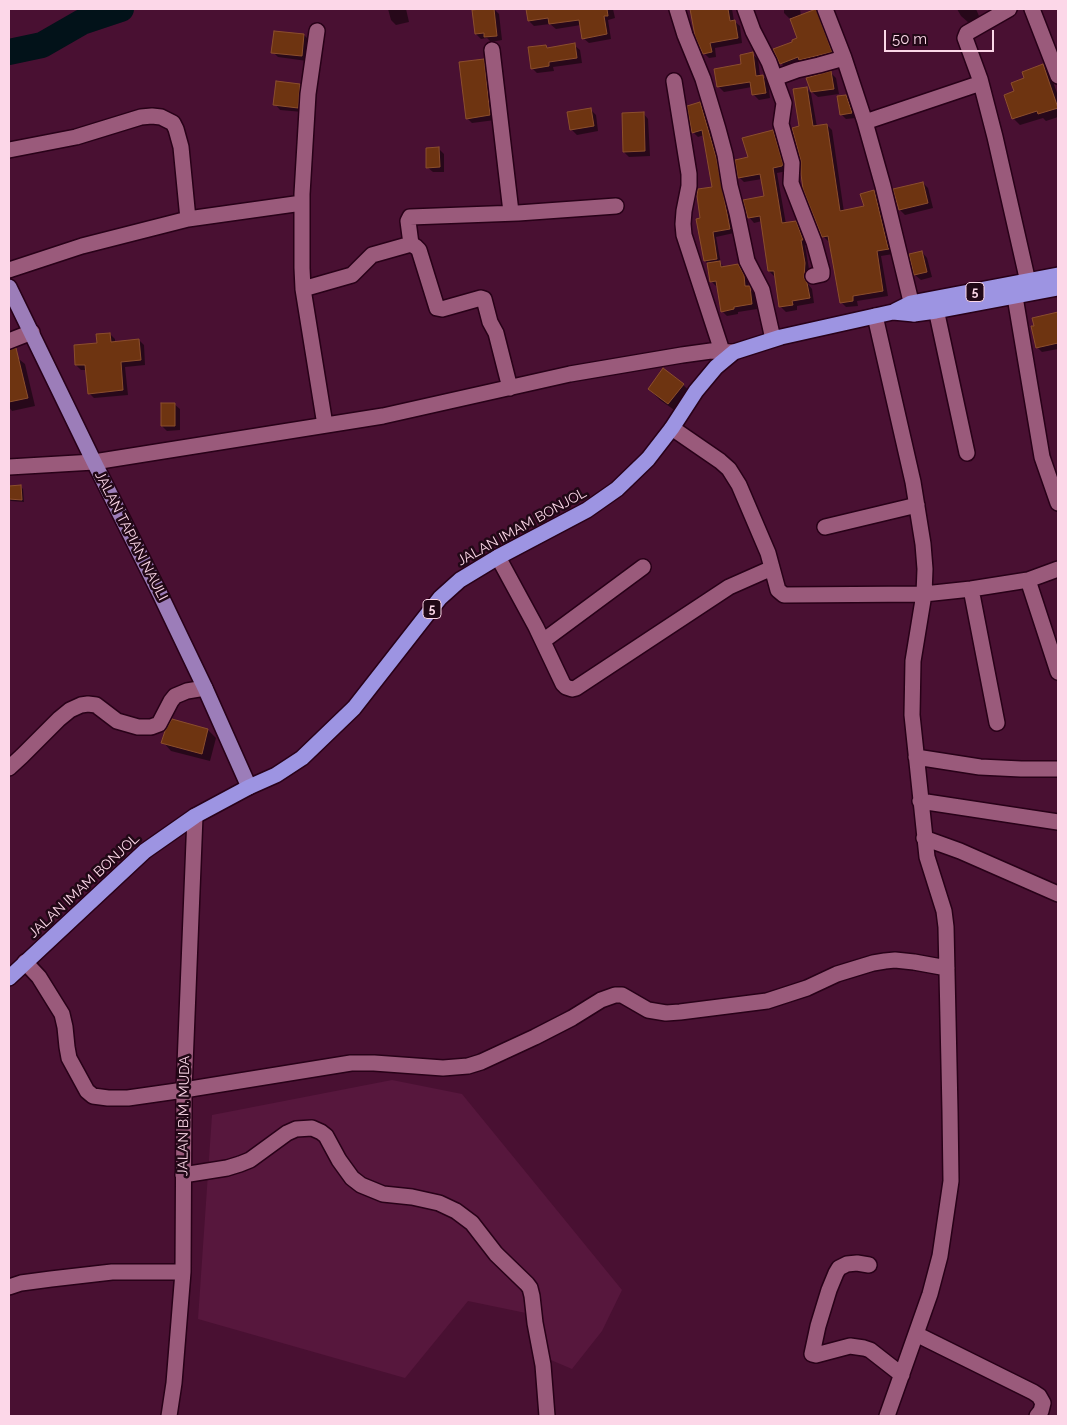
<!DOCTYPE html>
<style>
body{margin:0}
#map{position:relative;width:1067px;height:1425px;overflow:hidden;background:#491032;font-family:Raleway,sans-serif}
canvas{display:block}
.frame{position:absolute;inset:0;border:10px solid #fcd7e8;pointer-events:none}
.scale{position:absolute;left:884px;top:30px;width:110px;height:22px;box-sizing:border-box;border:2px solid #fcd7e8;border-top:0;padding-left:6px;font-size:15px;line-height:18px;white-space:nowrap;color:#fcd7e8;-webkit-text-stroke:4px #210816;paint-order:stroke}
</style>
<div id="map">
<canvas width="1067" height="1425"></canvas>
<div class="frame"></div>
<div class="scale">50 m</div>
</div>
<script>
const g = document.querySelector('canvas').getContext('2d');
g.lineJoin = 'round';
function fill(path, color) { g.fillStyle = color; g.fill(path, 'evenodd'); }
const toPath = rows => new Path2D(rows.map(r => 'M' + r).join(''));
function trace(path, color, width, dash) { g.strokeStyle = color; g.lineWidth = width; g.lineCap = dash ? 'butt' : 'round'; g.setLineDash(dash || []); g.stroke(path); }
function write(font, color, halo, rows, align = 'center') {
  g.font = font + ' Raleway,sans-serif'; g.lineWidth = 5; g.setLineDash([]); g.textBaseline = 'middle'; g.strokeStyle = halo; g.fillStyle = color; for (const [text, x, y, turn = 0] of rows) {
    g.save(); g.translate(x, y); g.rotate((+turn || 0) * Math.PI / 180); g.textAlign = isNaN(turn) ? turn : align; if (halo) g.strokeText(text, 0, 0); g.fillText(text, 0, 0); g.restore();
  }
}
const built = toPath([
 [392,1080,462,1094,622,1290,602,1331,572,1369,532,1352,526,1313,468,1301,405,1378,198,1319,212,1115]
]);
const shadow = toPath([
 [388,9,406,9,409,22,396,25,391,20],
 [494,9,499,14,502,40,491,42,487,38,481,39,476,34,474,11],
 [528,9,613,9,615,18,608,20,611,39,589,43,583,38,581,25,556,29,550,24,534,26,529,21],
 [692,9,732,9,734,21,740,26,742,43,715,48,716,57,709,58,704,53,697,35],
 [784,9,800,9,801,16,815,10,821,15,836,57,786,68,781,63,799,39,791,18,789,18,784,13],
 [957,9,976,9,979,16,969,23,961,16],
 [304,35,309,40,307,61,278,57,273,52],
 [574,45,580,50,582,63,553,67,554,71,537,73,532,68,546,46,549,49],
 [752,54,758,59,760,76,762,76,768,81,770,98,759,100,753,94,752,87,724,92,719,87,716,70,742,66],
 [483,61,488,66,495,120,472,123,467,118],
 [1043,66,1050,73,1058,96,1058,117,1046,121,1043,118,1020,125,1013,118,1015,92,1025,79],
 [831,73,836,78,839,94,818,97,812,92],
 [299,85,305,90,303,112,280,110,275,104],
 [806,88,811,93,817,127,827,125,832,130,844,212,865,207,874,191,879,196,893,254,881,256,888,296,857,301,858,306,846,307,841,302,830,241,828,241,823,236,801,127],
 [846,96,851,102,856,118,846,119,841,114],
 [700,104,705,109,720,163,733,227,734,233,716,237,721,264,725,268,738,266,743,271,748,281,749,288,754,293,757,309,738,312,738,314,727,316,722,311,718,286,716,286,711,281,708,264,705,260,701,219,713,188,704,135,698,137,693,132],
 [591,110,596,115,598,131,577,135,571,129],
 [643,113,648,119,650,156,629,157,624,152],
 [773,132,778,137,787,171,777,173,786,224,795,223,801,228,807,245,805,245,809,269,808,284,812,289,814,303,797,306,797,310,786,312,780,306,776,276,774,276,769,271,762,221,754,223,749,217,765,197,762,179,744,182,739,177,749,158],
 [439,149,444,154,444,172,433,172,427,167],
 [923,183,928,188,933,208,905,215,900,210],
 [922,252,927,258,932,277,921,280,915,275,911,255],
 [1058,313,1058,349,1042,352,1037,347,1034,318],
 [110,334,115,339,115,342,139,340,144,345,145,365,125,367,128,395,94,398,89,393,87,370,81,370,76,365],
 [9,351,25,364,35,406,12,411,9,407],
 [683,385,694,395,680,414,660,400,649,389],
 [174,404,180,409,180,430,167,431,162,426],
 [21,487,23,489,24,502,11,501,9,499,9,488],
 [173,721,208,730,216,738,210,761,171,751,163,742]
]);
const river = toPath([
 [9,52,42,45,82,22,121,9]
]);
const building = toPath([
 [481,9,494,9,497,36,484,37,484,33,475,34,472,10,481,9],
 [526,9,607,9,608,16,604,16,607,34,582,39,579,20,549,24,548,18,528,21,526,9],
 [690,9,728,9,730,21,735,20,738,38,710,43,712,52,703,54,695,36,690,9],
 [816,9,832,52,799,60,798,57,780,64,773,49,792,42,792,40,797,38,790,19,816,9],
 [274,31,304,34,302,56,271,53,274,31],
 [575,43,577,58,549,62,549,66,531,69,528,47,546,45,547,48,575,43],
 [753,52,756,76,763,75,766,93,752,95,750,82,717,87,714,69,741,64,740,55,753,52],
 [484,59,490,115,466,119,459,62,484,59],
 [1043,64,1058,108,1038,114,1037,111,1012,119,1004,95,1014,91,1011,83,1024,78,1022,72,1043,64],
 [831,71,834,89,811,92,806,78,831,71],
 [276,81,300,84,298,108,273,105,276,81],
 [807,87,813,126,827,124,840,211,864,206,860,194,874,190,888,248,889,249,877,251,883,291,853,296,853,301,840,303,828,236,822,237,803,189,801,174,801,161,792,128,799,126,793,89,807,87],
 [846,95,852,113,840,115,837,96,846,95],
 [700,102,716,157,730,229,713,232,717,259,704,261,696,219,700,218,697,196,698,189,712,187,702,130,692,133,687,106,700,102],
 [591,108,594,126,570,130,567,112,591,108],
 [644,112,645,151,623,152,622,113,644,112],
 [773,130,783,164,782,166,773,168,782,223,796,221,803,240,801,240,805,263,804,278,807,283,810,298,792,301,793,305,779,307,774,271,768,271,760,216,748,218,743,200,764,196,760,174,738,178,735,160,748,157,742,138,773,130],
 [439,147,440,167,426,168,426,148,439,147],
 [923,182,928,203,899,210,893,189,923,182],
 [922,251,927,272,914,275,909,254,922,251],
 [720,261,721,267,738,264,744,275,745,286,750,286,752,304,734,307,734,309,721,312,716,281,710,282,707,263,720,261],
 [1058,312,1058,343,1036,348,1031,326,1034,326,1032,318,1058,312],
 [110,333,111,342,139,339,141,360,121,362,123,390,88,394,85,365,75,365,74,345,97,343,96,334,110,333],
 [16,348,28,398,9,402,9,350,16,348],
 [663,368,684,384,668,404,648,389,663,368],
 [161,403,175,403,175,426,161,426,161,403],
 [21,485,22,500,9,499,9,486,21,485],
 [172,719,208,729,202,754,161,743,165,731,172,719]
]);
const minor = toPath([
 [677,9,685,35,703,79,718,129,725,155,730,186,737,213,747,261,762,290,773,339],
 [745,9,753,31,769,62,784,103,781,124,792,163,791,183,814,242,822,271,822,274,813,276],
 [825,9,844,58,865,122],
 [1009,9,967,33,965,38,980,79,995,137,1028,282],
 [1032,9,1058,76],
 [317,31,308,94,302,194,302,268,303,289,325,425],
 [492,50,511,212],
 [775,78,797,70,819,65,844,58],
 [674,81,689,174,689,186,684,211,683,224,684,235,722,351],
 [9,150,76,137,141,117,152,116,161,117,173,123,176,129,181,147,188,219],
 [411,244,416,247,419,250,437,308,442,309,481,298,484,299,490,322,496,333,510,388],
 [9,270,82,246,188,219,302,203],
 [1013,285,1042,457,1058,503],
 [303,289,352,275,372,255,411,244,408,221,410,217,518,213,616,206],
 [934,300,967,453],
 [914,314,883,186,865,122,981,83],
 [875,316,913,482,923,544,925,569,924,594,913,661,912,715,927,857,944,911,946,927,950,1111,951,1181,940,1256,930,1294,887,1416],
 [9,341,32,332],
 [672,428,720,461,729,469,739,485,768,553,778,590,784,595,924,594,971,589,1028,580,1058,569],
 [9,467,94,462,383,416,570,374,682,355,711,351,734,352],
 [825,527,917,505],
 [498,557,536,627,563,684,566,687,572,689,576,688,729,587,772,568],
 [1028,580,1058,672],
 [971,589,997,723],
 [543,641,643,567],
 [916,757,980,767,1021,769,1058,769],
 [9,768,22,756,59,719,70,710,81,705,88,704,96,705,117,721,138,727,151,727,159,724,171,701,175,696,187,691,205,688],
 [920,801,1058,822],
 [924,838,960,851,1058,894],
 [25,962,39,977,62,1014,65,1027,67,1047,69,1058,87,1091,93,1096,108,1098,128,1098,184,1090,351,1063,374,1063,443,1068,468,1066,481,1062,535,1037,572,1018,601,1000,615,995,622,995,648,1010,666,1013,680,1012,767,1001,807,988,837,974,873,963,885,961,895,960,914,962,947,968],
 [183,1175,227,1168,240,1164,250,1160,287,1133,296,1129,312,1128,321,1132,326,1136,339,1160,352,1178,361,1185,383,1194,412,1197,439,1203,456,1211,472,1223,496,1254,527,1284,530,1288,532,1296,535,1323,543,1365,547,1416],
 [869,1265,857,1263,847,1264,839,1268,836,1273,829,1290,818,1326,812,1354,816,1355,850,1346,864,1348,870,1350,902,1375],
 [9,1287,21,1283,51,1279,112,1272,183,1272],
 [916,1334,1033,1392,1039,1396,1043,1403,1041,1411,1037,1416],
 [169,1416,174,1383,183,1272,184,1090,195,816]
]);
const major = toPath([
 [9,287,94,462,160,594,205,688,249,787]
]);
const highway = toPath([
 [895,311,911,303,1058,275],
 [9,978,145,851,195,816,249,787,276,775,302,758,354,708,440,598,460,580,498,557,587,510,617,489,648,459,672,428,696,391,716,367,734,352,781,337,875,316,893,312,914,314,936,311,1058,288]
]);
const shields = [
 [975,292,18],
 [432,609,18]
];
const shieldNames = [
 ["5",975,292],
 ["5",432,609]
];
const streetNames = [
 ["JALAN IMAM BONJOL",522,527,-29],
 ["JALAN TAPIAN NAULI",131,536,63],
 ["JALAN IMAM BONJOL",84,886,-43],
 ["JALAN B.M. MUDA",184,1116,-89]
];
fill(built, '#57173d');
fill(shadow, '#0007');
trace(river, '#021219', 26);
fill(building, '#6e3411');
trace(building, '#8b4e2d', 1);
trace(minor, '#280118', 18);
trace(major, '#280118', 18);
trace(highway, '#280118', 18);
trace(minor, '#9a5a7b', 15);
trace(major, '#9c7db9', 15);
trace(highway, '#9d94e2', 15);
for (const [x, y, w] of shields) { const box = new Path2D(); box.roundRect(x - w / 2, y - 9.5, w, 19, 4); g.fillStyle = '#210816'; g.fill(box); trace(box, '#fcd7e8', 1); }
write('bold 12px', '#fcd7e8', null, shieldNames);
write('14px', '#fcd7e8', '#210816', streetNames);
</script>
